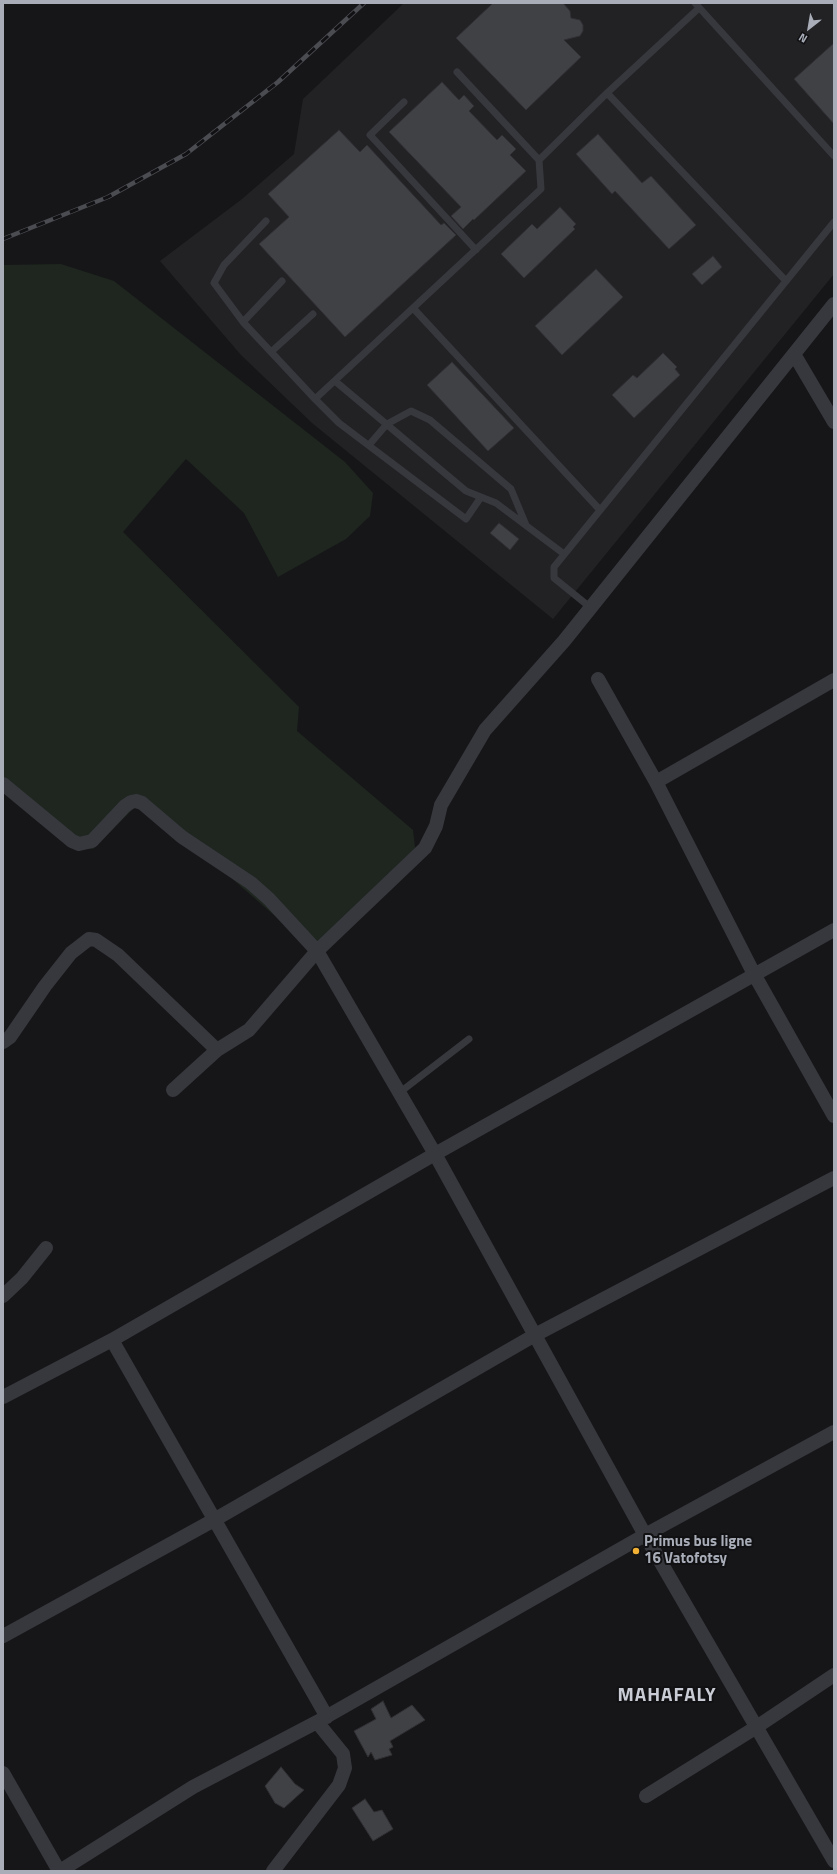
<!DOCTYPE html>
<style>
body{margin:0}
#map{position:relative;width:837px;height:1874px;overflow:hidden;background:#161618;font-family:"Titillium Web",sans-serif}
canvas{display:block}
.frame{position:absolute;inset:0;border:4px solid #a8adb8;pointer-events:none}
.north{position:absolute;left:789px;top:8px;width:40px;height:40px;-webkit-text-stroke:3px #111113;paint-order:stroke;rotate:211deg;font-size:11px;font-weight:700;line-height:16px;text-align:center;color:#a8adb8}
.north::after{content:'';display:block;margin:auto;width:14px;height:18px;background:#a8adb8;clip-path:polygon(50% 0,100% 100%,50% 72%,0 100%)}
</style>
<div id="map">
<canvas width="837" height="1874"></canvas>
<div class="frame"></div>
<div class="north">N</div>
</div>
<script>
const g = document.querySelector('canvas').getContext('2d');
g.lineJoin = 'round';
function fill(path, color) { g.fillStyle = color; g.fill(path, 'evenodd'); }
const toPath = rows => new Path2D(rows.map(r => 'M' + r).join(''));
function trace(path, color, width, dash) { g.strokeStyle = color; g.lineWidth = width; g.lineCap = dash ? 'butt' : 'round'; g.setLineDash(dash || []); g.stroke(path); }
function write(font, color, halo, rows, align = 'center') {
  g.font = font + ' "Titillium Web",sans-serif'; g.lineWidth = 4; g.setLineDash([]); g.textBaseline = 'middle'; g.strokeStyle = halo; g.fillStyle = color; for (const [text, x, y, turn = 0] of rows) {
    g.save(); g.translate(x, y); g.rotate((+turn || 0) * Math.PI / 180); g.textAlign = isNaN(turn) ? turn : align; if (halo) g.strokeText(text, 0, 0); g.fillText(text, 0, 0); g.restore();
  }
}
const built = toPath([
 [404,3,834,3,834,274,553,619,312,423,241,355,160,261,242,199,294,154,303,99]
]);
const green = toPath([
 [61,264,114,281,345,462,373,493,370,516,346,539,278,577,244,513,186,459,123,532,299,707,297,731,413,830,415,847,413,861,315,951,142,800,93,849,75,848,3,789,3,265]
]);
const building = toPath([
 [493,3,563,3,570,11,571,18,580,20,583,25,583,31,580,36,564,40,581,57,526,110,456,38,493,3],
 [834,43,834,124,794,79,834,43],
 [442,82,459,100,464,95,474,106,469,111,497,140,502,135,516,149,510,155,526,171,474,220,473,219,463,229,451,216,461,207,389,132,442,82],
 [339,130,360,152,367,145,441,225,444,223,456,235,345,337,259,244,289,217,268,194,339,130],
 [598,134,642,183,651,176,696,225,669,249,615,191,612,194,576,154,598,134],
 [560,207,576,224,573,227,575,229,524,278,501,254,532,224,537,229,560,207],
 [713,256,722,267,702,285,692,274,713,256],
 [596,269,623,297,562,355,535,326,596,269],
 [663,353,677,367,675,369,680,375,634,418,612,395,633,375,637,378,663,353],
 [452,362,514,428,488,451,427,385,452,362],
 [499,523,519,539,510,550,490,533,499,523],
 [383,1701,391,1718,412,1705,425,1720,390,1741,393,1747,389,1749,392,1755,375,1760,371,1752,368,1757,354,1731,376,1719,371,1709,383,1701],
 [281,1767,295,1784,304,1790,284,1808,275,1803,265,1786,281,1767],
 [365,1799,374,1812,382,1810,393,1829,373,1841,352,1808,365,1799]
]);
const lane = toPath([
 [695,3,834,156],
 [699,8,607,93,786,281],
 [457,72,539,160],
 [404,102,370,135,476,250],
 [266,221,224,265,214,283,243,322,315,399,339,423,466,519,481,497],
 [413,308,600,510],
 [243,322,282,281],
 [271,352,313,314],
 [335,381,466,491,496,503,564,554],
 [315,399,541,189,539,160,607,93],
 [369,445,387,424,411,411,430,420,511,489,526,525],
 [591,608,554,578,554,567,834,222],
 [399,1093,469,1039]
]);
const street = toPath([
 [794,354,834,422],
 [598,679,656,782,754,974,834,1116],
 [656,782,834,680],
 [3,784,72,841,79,844,92,841,125,806,131,802,136,801,142,803,182,837,251,883,269,899,317,951,435,1154,645,1535,834,1861],
 [3,1042,10,1037,45,986,71,953,89,939,96,940,118,955,217,1050,249,1030,317,951,425,848,436,826,441,805,485,730,564,641,834,304],
 [173,1090,217,1050],
 [3,1296,22,1278,46,1248],
 [112,1340,327,1717],
 [3,1397,112,1340,435,1154,834,930],
 [3,1636,214,1520,535,1335,834,1178],
 [3,1773,59,1871],
 [646,1796,755,1728,834,1675],
 [60,1871,193,1787,317,1722,645,1535,834,1432],
 [273,1871,339,1785,345,1768,343,1754,317,1722]
]);
const rail = toPath([
 [3,239,108,197,186,154,278,82,364,3]
]);
const markers = [
 [636,1551,4,"#f2b134"]
];
const poiNames = [
 ["Primus bus ligne",644,1542],
 ["16 Vatofotsy",644,1559]
];
const districtNames = [
 ["MAHAFALY",667,1696]
];
fill(built, '#222225');
fill(green, '#1e261f');
fill(building, '#404145');
trace(building, '#303034', 1);
trace(lane, '#37383d', 7);
trace(street, '#37383d', 14);
trace(rail, '#4a4c52', 4.5);
trace(rail, '#111113', 3, [9]);
for (const [x, y, r, color] of markers) { const dot = new Path2D(); dot.arc(x, y, r, 0, 2 * Math.PI); g.fillStyle = color; g.fill(dot); trace(dot, '#111113', 1.5); }
write('bold 15px', '#a8adb8', '#111113', poiNames, 'left');
g.letterSpacing = '1px';
write('bold 19px', '#c9ccd4', '#111113', districtNames);
g.letterSpacing = '0px';
</script>
